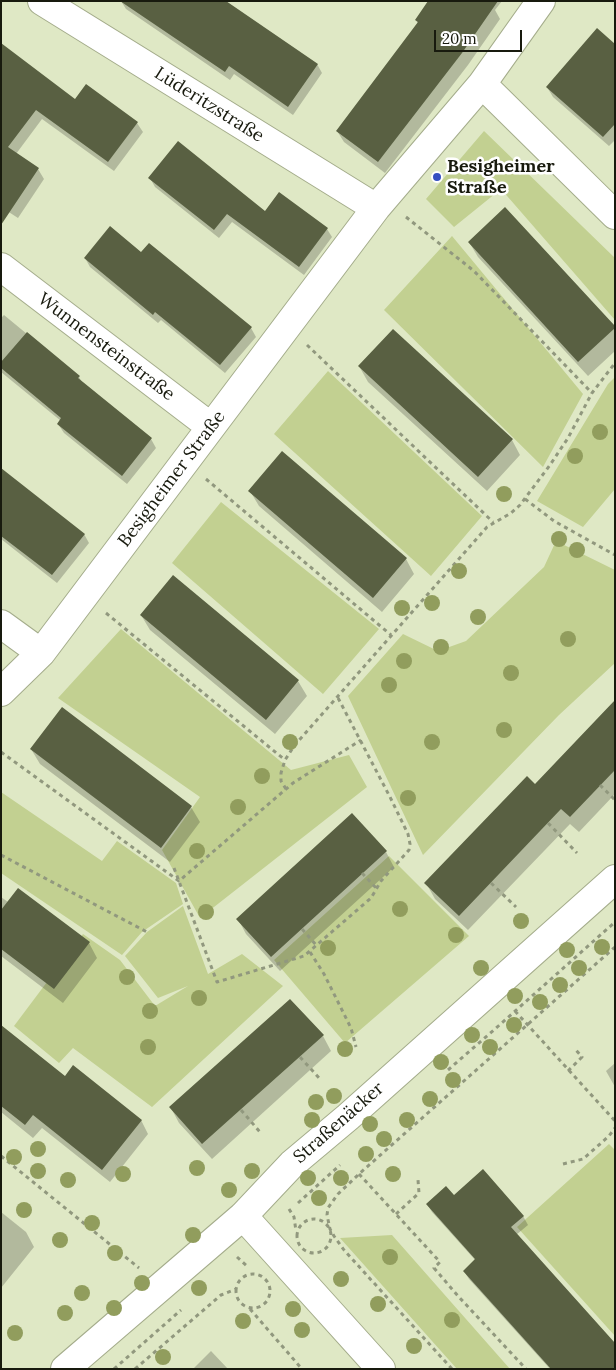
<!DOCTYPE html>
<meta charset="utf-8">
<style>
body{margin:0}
#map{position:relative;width:616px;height:1370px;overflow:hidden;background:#dfe8c5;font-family:Lora,serif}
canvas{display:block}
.frame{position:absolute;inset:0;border:2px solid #181a0e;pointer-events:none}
.scale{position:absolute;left:434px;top:30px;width:88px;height:22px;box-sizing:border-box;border:2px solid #181a0e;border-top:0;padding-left:6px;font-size:15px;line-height:18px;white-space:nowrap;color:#181a0e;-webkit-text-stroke:4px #fff;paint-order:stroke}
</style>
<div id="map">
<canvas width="616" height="1370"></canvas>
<div class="frame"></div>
<div class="scale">20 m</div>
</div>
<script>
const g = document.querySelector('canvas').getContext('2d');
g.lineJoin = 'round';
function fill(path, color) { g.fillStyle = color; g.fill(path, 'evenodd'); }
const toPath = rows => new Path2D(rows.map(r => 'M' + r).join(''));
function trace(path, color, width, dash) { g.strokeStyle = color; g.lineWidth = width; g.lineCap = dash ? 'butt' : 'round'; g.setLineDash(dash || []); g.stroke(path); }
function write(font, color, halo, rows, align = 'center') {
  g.font = font + ' Lora,serif'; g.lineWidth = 5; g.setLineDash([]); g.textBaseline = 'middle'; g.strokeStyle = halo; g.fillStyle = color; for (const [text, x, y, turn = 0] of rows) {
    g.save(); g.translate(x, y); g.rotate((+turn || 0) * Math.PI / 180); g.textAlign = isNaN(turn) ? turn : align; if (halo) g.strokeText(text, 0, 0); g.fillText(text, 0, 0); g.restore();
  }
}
const green = toPath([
 [484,131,615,258,615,320,501,189,454,227,426,199],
 [452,236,583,394,543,467,384,310],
 [328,371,482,516,431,576,274,434],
 [615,377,615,489,583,527,537,501,608,384],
 [221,502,379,629,323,694,172,563],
 [556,541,615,570,615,663,559,715,423,855,348,696,403,634,438,651,466,641,544,567],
 [121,629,291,770,349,755,367,787,200,918,162,850,200,797,58,698],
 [1,792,102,861,117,841,176,883,183,904,142,932,122,955,1,873],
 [389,856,469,936,345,1043,274,960],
 [183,906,208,974,242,954,283,986,152,1107,73,1048,59,1063,14,1026,83,934,120,960,155,1006,188,986,158,998,125,956,147,932],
 [609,1144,615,1150,615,1336,517,1227],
 [392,1235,510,1369,457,1369,340,1238]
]);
const shadow = toPath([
 [121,1,317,64,322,73,293,115,234,74,230,80,126,9],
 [429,1,502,1,495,10,500,19,468,65,385,173,344,142,337,131,418,24,416,20],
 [615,45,615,140,609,146,553,97,547,87],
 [1,46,75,100,137,123,143,132,114,171,42,119,16,154,38,169,44,179,18,218,1,207],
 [150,178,265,213,327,229,332,237,304,275,232,222,219,238,155,187],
 [469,242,615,327,615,351,588,376,478,257],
 [141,254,251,328,256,337,225,373,161,320,158,323,90,267,85,258],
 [4,315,79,377,83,384,151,439,156,448,127,484,64,433,58,424,61,421,1,372,1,318],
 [359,366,512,440,520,455,487,491,368,382],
 [1,469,84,534,89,543,57,583,1,539],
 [250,491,406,559,414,574,382,612,259,506],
 [173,577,298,681,307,696,275,734,150,630,141,615],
 [615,702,615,794,579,832,570,824,468,930,435,899,426,883,535,786],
 [31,749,191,807,200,822,170,862,40,764],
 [386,852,394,867,280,971,246,934,238,919],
 [1,897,8,902,89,943,97,958,63,1003,1,956],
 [1,1027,65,1078,141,1120,148,1134,110,1182,42,1128,33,1138,1,1112],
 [323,1036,331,1051,212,1159,179,1123,171,1108],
 [615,1063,615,1087,606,1071],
 [454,1197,523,1216,528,1225,516,1235,615,1369,550,1369,469,1279,464,1271,476,1261,432,1212,427,1204],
 [1,1212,26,1232,34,1247,1,1288],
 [211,1351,228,1369,193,1369]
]);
const building = toPath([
 [120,1,226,1,318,64,288,107,229,66,225,72],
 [428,1,498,1,462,53,378,162,336,131,418,22,415,20],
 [597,28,615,44,615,124,603,137,546,87],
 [1,43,75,99,86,84,138,122,108,162,36,110,8,147,39,168,1,225],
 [178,141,265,211,279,192,328,228,299,267,227,214,214,230,148,178],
 [505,207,615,326,615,328,578,362,468,242],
 [110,226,141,252,149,243,252,327,220,365,155,312,153,315,84,258],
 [393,329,513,439,478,477,358,366],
 [27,332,80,376,78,378,152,438,122,476,57,424,61,418,1,368,1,362],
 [282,451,407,558,373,598,248,491],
 [1,468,85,534,52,575,1,536],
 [173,575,299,680,266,720,140,615],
 [615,700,615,770,570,817,561,809,459,916,424,883,527,776,535,784],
 [62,707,192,806,161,848,30,749],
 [352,813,387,851,271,957,236,919],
 [18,888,90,942,54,989,1,949,1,910],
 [290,999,324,1035,202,1144,169,1107],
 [1,1025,65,1076,73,1065,142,1120,102,1170,33,1115,25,1125,1,1106],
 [483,1169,524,1216,511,1227,615,1343,615,1369,551,1369,463,1271,475,1259,426,1204,446,1186,454,1195]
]);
const path = toPath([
 [406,217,474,271,592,393],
 [307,345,493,522],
 [206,479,391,635],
 [525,499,554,521,615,555],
 [106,613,285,760],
 [1,752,179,881,293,783,361,740],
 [600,785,615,800],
 [286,789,281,781,281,773,285,760,294,746,487,527,511,513,520,505,550,465,568,438,592,393,615,363],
 [548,823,577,853],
 [1,855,147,932],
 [174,868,217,982,304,956,371,898,381,881,409,850,410,844,408,834,390,797,337,696],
 [362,873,377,889],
 [491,883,516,907],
 [302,929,317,946],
 [310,952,324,974,351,1028,356,1047],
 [515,1011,615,1121],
 [300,1057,320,1079],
 [448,1070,495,1029,615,922],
 [568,1071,582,1057,574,1048],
 [241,1110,260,1132],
 [1,1156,139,1268],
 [563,1164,583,1159,609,1136,615,1128],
 [359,1174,440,1262,434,1268,458,1296,526,1369],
 [298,1203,340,1165],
 [289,1209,294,1217,296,1231],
 [396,1214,419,1193,418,1180],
 '297 1236a17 17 0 1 1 34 0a17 17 0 1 1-34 0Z',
 [237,1257,247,1266],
 '236 1291a17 17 0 1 1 34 0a17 17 0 1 1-34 0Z',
 [250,1309,302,1369],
 [114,1369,181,1310],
 [135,1369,221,1295,236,1289],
 [452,1369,344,1250,334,1236,330,1229,327,1215,328,1208,338,1194,359,1174,615,947]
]);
const street = toPath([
 [42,1,376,208],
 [482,84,615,215],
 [1,267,211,427],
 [1,624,41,653],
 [1,692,41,653,376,208,482,84,541,1],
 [243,1216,381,1369],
 [65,1369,243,1216,292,1164,348,1117,615,879]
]);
const trees = [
 [600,432],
 [575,456],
 [504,494],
 [559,539],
 [577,550],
 [459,571],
 [432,603],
 [402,608],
 [478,617],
 [568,639],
 [441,647],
 [404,661],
 [511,673],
 [389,685],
 [504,730],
 [290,742],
 [432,742],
 [262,776],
 [408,798],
 [238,807],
 [197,851],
 [400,909],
 [206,912],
 [521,921],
 [456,935],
 [602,947],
 [328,948],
 [567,950],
 [481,968],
 [579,968],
 [127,977],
 [560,985],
 [515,996],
 [199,998],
 [540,1002],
 [150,1011],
 [514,1025],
 [472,1035],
 [148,1047],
 [490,1047],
 [345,1049],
 [441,1062],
 [453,1080],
 [334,1096],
 [430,1099],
 [316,1102],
 [312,1120],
 [407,1120],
 [370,1124],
 [384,1139],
 [38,1149],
 [366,1154],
 [14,1157],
 [197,1168],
 [38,1171],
 [252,1171],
 [123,1174],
 [393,1174],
 [308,1178],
 [341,1178],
 [68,1180],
 [229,1190],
 [319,1198],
 [24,1210],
 [92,1223],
 [193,1235],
 [60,1240],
 [115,1253],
 [390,1257],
 [341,1279],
 [142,1283],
 [199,1288],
 [82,1293],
 [378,1304],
 [114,1308],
 [293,1309],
 [65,1313],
 [452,1320],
 [243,1321],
 [302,1330],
 [15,1333],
 [414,1346],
 [163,1357]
];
const markers = [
 [437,177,5,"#354fc1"]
];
const streetNames = [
 ["Lüderitzstraße",209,105,32],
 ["Wunnensteinstraße",106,347,37],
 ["Besigheimer Straße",172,479,-53],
 ["Straßenäcker",339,1123,-41]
];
const poiNames = [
 ["Besigheimer",447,167],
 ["Straße",447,188]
];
fill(green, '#c2d091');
fill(shadow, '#0003');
fill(building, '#596042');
trace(street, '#a4ac8b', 30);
trace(path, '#91987e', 3, [4, 4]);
trace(street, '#fff', 28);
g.fillStyle = '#919d5d';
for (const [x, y] of trees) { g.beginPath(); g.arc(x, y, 8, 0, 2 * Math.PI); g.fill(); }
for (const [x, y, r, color] of markers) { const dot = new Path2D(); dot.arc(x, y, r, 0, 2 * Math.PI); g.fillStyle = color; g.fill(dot); trace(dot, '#fff', 2); }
write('18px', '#181a0e', '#fff', streetNames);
write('bold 18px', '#181a0e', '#fff', poiNames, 'left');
</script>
